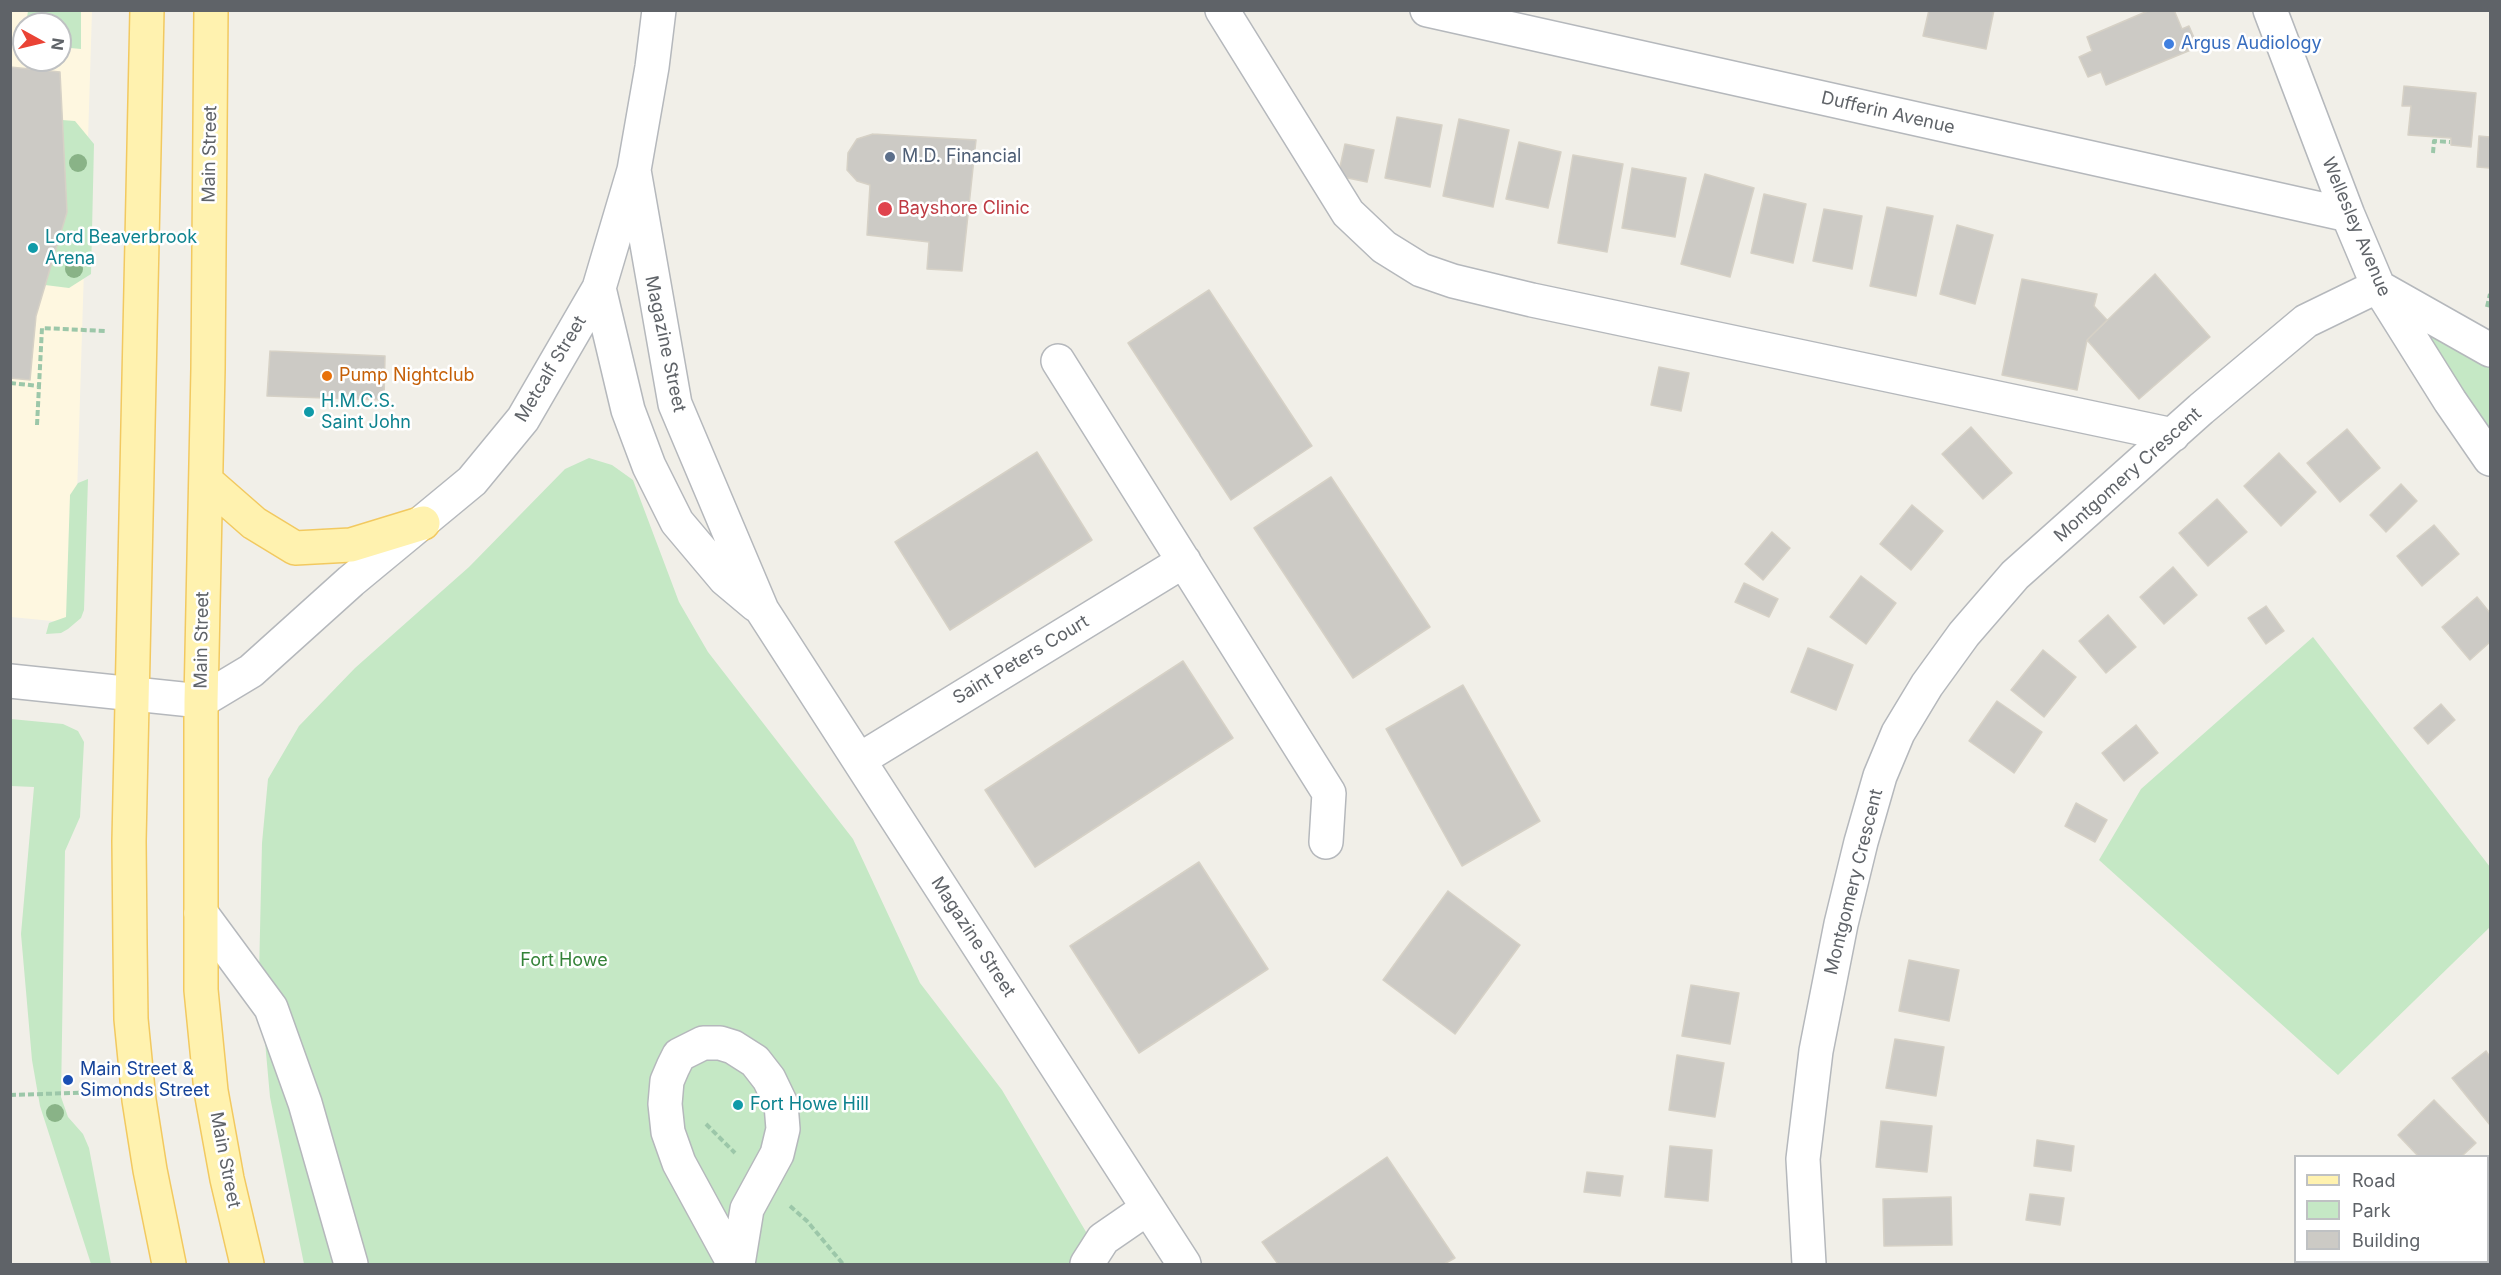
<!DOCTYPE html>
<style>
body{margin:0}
#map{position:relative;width:2501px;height:1275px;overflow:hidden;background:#f1efe8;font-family:Inter,sans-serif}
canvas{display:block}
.frame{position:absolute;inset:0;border:12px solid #5f6368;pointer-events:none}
.legend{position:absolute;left:2294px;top:1155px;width:195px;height:108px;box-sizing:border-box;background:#fff;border:2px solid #bfc1c3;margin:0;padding:8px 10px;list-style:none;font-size:18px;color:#5f6368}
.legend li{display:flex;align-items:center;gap:12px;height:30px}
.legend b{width:30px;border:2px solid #bfc1c3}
.north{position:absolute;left:12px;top:12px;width:60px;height:60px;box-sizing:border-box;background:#fff;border:2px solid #bfc1c3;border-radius:50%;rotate:98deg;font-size:16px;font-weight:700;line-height:24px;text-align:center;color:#5f6368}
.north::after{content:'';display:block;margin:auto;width:21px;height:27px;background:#ea4335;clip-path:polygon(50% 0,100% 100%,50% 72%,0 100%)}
</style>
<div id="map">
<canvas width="2501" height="1275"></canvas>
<div class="frame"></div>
<ul class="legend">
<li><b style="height:8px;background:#fff2af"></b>Road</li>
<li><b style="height:16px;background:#c5e8c5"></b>Park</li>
<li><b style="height:16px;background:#cccac5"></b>Building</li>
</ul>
<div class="north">N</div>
</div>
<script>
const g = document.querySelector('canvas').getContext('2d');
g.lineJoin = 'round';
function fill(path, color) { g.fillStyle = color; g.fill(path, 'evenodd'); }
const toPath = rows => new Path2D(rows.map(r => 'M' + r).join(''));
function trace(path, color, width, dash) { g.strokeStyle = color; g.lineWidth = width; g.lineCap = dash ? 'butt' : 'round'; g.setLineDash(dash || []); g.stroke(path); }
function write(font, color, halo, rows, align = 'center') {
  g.font = font + ' Inter,sans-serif'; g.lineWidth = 5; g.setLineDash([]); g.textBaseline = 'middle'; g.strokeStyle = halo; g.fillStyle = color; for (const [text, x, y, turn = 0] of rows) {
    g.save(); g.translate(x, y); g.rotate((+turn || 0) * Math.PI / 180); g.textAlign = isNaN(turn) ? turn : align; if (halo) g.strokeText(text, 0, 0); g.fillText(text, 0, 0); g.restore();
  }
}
const commercial = toPath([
 [11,11,92,11,73,623,11,617],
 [24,24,60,24,60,60,24,60]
]);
const green = toPath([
 [28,11,81,11,81,49,60,47,60,24,26,24],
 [62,120,75,121,94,144,91,274,69,288,45,285,67,212],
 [2378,286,2490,350,2490,459],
 [589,458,612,465,633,480,679,602,708,652,853,839,920,983,1002,1090,1105,1264,304,1264,270,1097,259,975,262,843,268,779,299,726,355,668,469,567,565,469],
 [88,479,84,610,81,618,68,629,61,633,46,634,49,623,66,617,70,495,78,483],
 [2313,637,2490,867,2490,927,2338,1075,2099,860,2141,789],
 [11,719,63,724,78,731,84,742,80,817,65,851,61,1097,68,1117,83,1134,89,1148,111,1264,91,1264,40,1106,32,1060,21,934,34,787,11,786]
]);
const building = toPath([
 [1929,10,1994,10,1986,49,1923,36,1929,10],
 [2150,10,2174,10,2182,29,2189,26,2198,47,2106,85,2101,72,2088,77,2079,57,2092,51,2087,37,2150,10],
 [10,67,60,72,67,212,36,316,30,380,10,378,10,67],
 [2404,86,2476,93,2471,147,2451,145,2451,138,2408,135,2411,106,2402,106,2404,86],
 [1397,117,1442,125,1430,187,1385,178,1397,117],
 [1459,119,1509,130,1493,207,1443,196,1459,119],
 [873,134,976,140,962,271,927,269,929,242,867,235,870,185,857,181,847,170,848,153,857,139,873,134],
 [2479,136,2490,137,2490,168,2477,167,2479,136],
 [1519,142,1561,152,1548,208,1506,199,1519,142],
 [1345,144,1374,150,1367,182,1338,176,1345,144],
 [1573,155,1623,164,1607,252,1558,243,1573,155],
 [1632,168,1686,178,1675,237,1622,228,1632,168],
 [1705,174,1754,188,1730,277,1681,264,1705,174],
 [1764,194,1806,204,1793,263,1751,253,1764,194],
 [1887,207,1933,216,1916,296,1870,286,1887,207],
 [1824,209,1862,216,1852,269,1813,261,1824,209],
 [1957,225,1993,235,1975,304,1940,294,1957,225],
 [2155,274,2210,337,2139,399,2087,340,2155,274],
 [2022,279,2097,294,2094,306,2107,320,2087,340,2077,390,2002,375,2022,279],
 [1209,290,1312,446,1231,500,1128,343,1209,290],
 [270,351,385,356,384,400,267,396,270,351],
 [1659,367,1689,373,1681,411,1651,405,1659,367],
 [1971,427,2012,473,1983,499,1942,454,1971,427],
 [2347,429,2380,468,2340,502,2307,463,2347,429],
 [1037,452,1092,540,950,630,895,542,1037,452],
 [2279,453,2316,492,2281,526,2244,486,2279,453],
 [1331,477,1430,627,1353,678,1254,528,1331,477],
 [2401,484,2417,501,2386,532,2370,515,2401,484],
 [2217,499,2247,532,2208,566,2179,533,2217,499],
 [1912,505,1943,531,1911,570,1880,544,1912,505],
 [2434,525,2459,554,2422,586,2397,556,2434,525],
 [1772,532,1790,548,1763,580,1745,564,1772,532],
 [2173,567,2197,595,2164,624,2140,597,2173,567],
 [1861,576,1896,603,1866,644,1830,617,1861,576],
 [1744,583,1778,599,1769,617,1735,602,1744,583],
 [2477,597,2490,613,2490,642,2470,660,2442,627,2477,597],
 [2266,606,2284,631,2266,644,2248,618,2266,606],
 [2108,615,2136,647,2106,673,2079,641,2108,615],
 [1808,648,1853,665,1836,710,1791,692,1808,648],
 [2043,650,2076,677,2044,717,2011,690,2043,650],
 [1183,661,1233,738,1035,867,985,790,1183,661],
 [1463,685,1540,821,1462,866,1386,729,1463,685],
 [1997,701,2042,732,2014,773,1969,741,1997,701],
 [2441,704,2455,720,2428,744,2414,728,2441,704],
 [2136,725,2158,753,2124,781,2102,753,2136,725],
 [2076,803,2107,820,2095,842,2065,826,2076,803],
 [1199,862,1268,969,1139,1053,1070,946,1199,862],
 [1448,891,1520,945,1455,1034,1383,980,1448,891],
 [1909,960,1959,970,1949,1021,1899,1011,1909,960],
 [1691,985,1739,993,1730,1044,1682,1036,1691,985],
 [1895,1039,1944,1047,1936,1096,1886,1088,1895,1039],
 [2486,1051,2490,1057,2490,1125,2452,1078,2486,1051],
 [1677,1055,1724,1063,1715,1117,1669,1110,1677,1055],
 [2434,1100,2476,1143,2462,1156,2418,1156,2398,1135,2434,1100],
 [1881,1121,1932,1126,1927,1172,1876,1167,1881,1121],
 [2037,1140,2074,1146,2071,1171,2034,1166,2037,1140],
 [1670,1146,1712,1150,1708,1201,1665,1197,1670,1146],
 [1387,1157,1455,1258,1444,1264,1278,1264,1262,1242,1387,1157],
 [1587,1172,1623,1176,1620,1196,1584,1192,1587,1172],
 [2030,1194,2064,1198,2060,1225,2026,1220,2030,1194],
 [1951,1197,1952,1245,1884,1246,1883,1199,1951,1197]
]);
const path = toPath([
 [2433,153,2434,141,2450,142],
 [2487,307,2490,294],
 [10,383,39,386,42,328,105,331],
 [37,425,39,386],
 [10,1095,103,1092],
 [706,1124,735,1153],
 [790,1206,807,1221,843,1264]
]);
const minor = toPath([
 [1222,10,1348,213,1384,247,1421,270,1453,281,1532,300,2173,435],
 [1427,10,2348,215],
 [2270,10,2348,215,2378,286,2450,401,2490,459],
 [634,170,675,404,762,610,1184,1264],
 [599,288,628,410,649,466,677,522,725,579,756,605],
 [2382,289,2490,350],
 [1058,361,1329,793,1326,842],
 [10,681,201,701,251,671,351,581,472,481,523,419,599,288,634,170,652,67,659,10],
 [859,760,1184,561],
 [201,913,271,1008,305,1103,351,1264],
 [734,1264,679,1163,668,1132,665,1104,667,1081,673,1067,679,1055,703,1043,720,1043,733,1047,755,1061,769,1079,781,1104,783,1129,777,1154,747,1209,738,1264],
 [1087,1264,1103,1239,1148,1208],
 [1809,1264,1803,1159,1816,1051,1841,924,1861,842,1880,776,1898,733,1927,685,1964,634,2015,575,2201,409,2306,321,2378,286]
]);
const major = toPath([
 [147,10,129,841,130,944,131,1019,139,1100,150,1170,169,1264],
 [211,10,208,369,201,701,201,990,211,1091,227,1179,247,1264],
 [206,481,254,523,295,548,351,545,423,523]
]);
const trees = [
 [78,163],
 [74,269],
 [55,1113]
];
const markers = [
 [2169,44,6,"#3f7fe0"],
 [890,157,6,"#5c6f8a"],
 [885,209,8,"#e0444e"],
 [33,248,6,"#0f9aa8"],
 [327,376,6,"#e8710a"],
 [309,412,6,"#0f9aa8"],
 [68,1080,6,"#1a4fb4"],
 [738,1105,6,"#0f9aa8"]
];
const shopNames = [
 ["Argus Audiology",2181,44]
];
const streetNames = [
 ["Dufferin Avenue",1888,113,13],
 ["Main Street",210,154,-89],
 ["Wellesley Avenue",2356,227,67],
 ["Magazine Street",665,344,78],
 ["Metcalf Street",551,369,-59],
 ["Montgomery Crescent",2128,475,-42],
 ["Main Street",202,640,-89],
 ["Saint Peters Court",1021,660,-31],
 ["Montgomery Crescent",1854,882,-76],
 ["Magazine Street",973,937,57],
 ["Main Street",225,1160,79]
];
const serviceNames = [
 ["M.D. Financial",902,157]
];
const healthNames = [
 ["Bayshore Clinic",898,209]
];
const cultureNames = [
 ["Lord Beaverbrook",45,238],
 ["Arena",45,259],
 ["H.M.C.S.",321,402],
 ["Saint John",321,423],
 ["Fort Howe Hill",750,1105]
];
const foodNames = [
 ["Pump Nightclub",339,376]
];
const parkNames = [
 ["Fort Howe",564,961]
];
const transitNames = [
 ["Main Street &",80,1070],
 ["Simonds Street",80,1091]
];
fill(commercial, '#fef7e0');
fill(green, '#c5e8c5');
fill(building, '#cccac5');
trace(building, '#d6d1c6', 1.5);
trace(minor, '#b5b8bc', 36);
trace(major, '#f2c960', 36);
trace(path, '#9cc7a9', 4, [6, 3]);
trace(minor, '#fff', 33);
trace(major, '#fff2af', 33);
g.fillStyle = '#89b387';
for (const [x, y] of trees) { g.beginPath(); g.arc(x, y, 9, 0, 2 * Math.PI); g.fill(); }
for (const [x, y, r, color] of markers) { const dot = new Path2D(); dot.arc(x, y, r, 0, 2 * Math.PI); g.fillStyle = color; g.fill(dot); trace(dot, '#fff', 2); }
write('18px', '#366cbe', '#fff', shopNames, 'left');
write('18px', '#5f6368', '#fff', streetNames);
write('18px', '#4e5e75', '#fff', serviceNames, 'left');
write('18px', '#be3a42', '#fff', healthNames, 'left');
write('18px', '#0d838f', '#fff', cultureNames, 'left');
write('18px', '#c56008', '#fff', foodNames, 'left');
write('18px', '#348238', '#fff', parkNames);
write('18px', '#164399', '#fff', transitNames, 'left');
</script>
